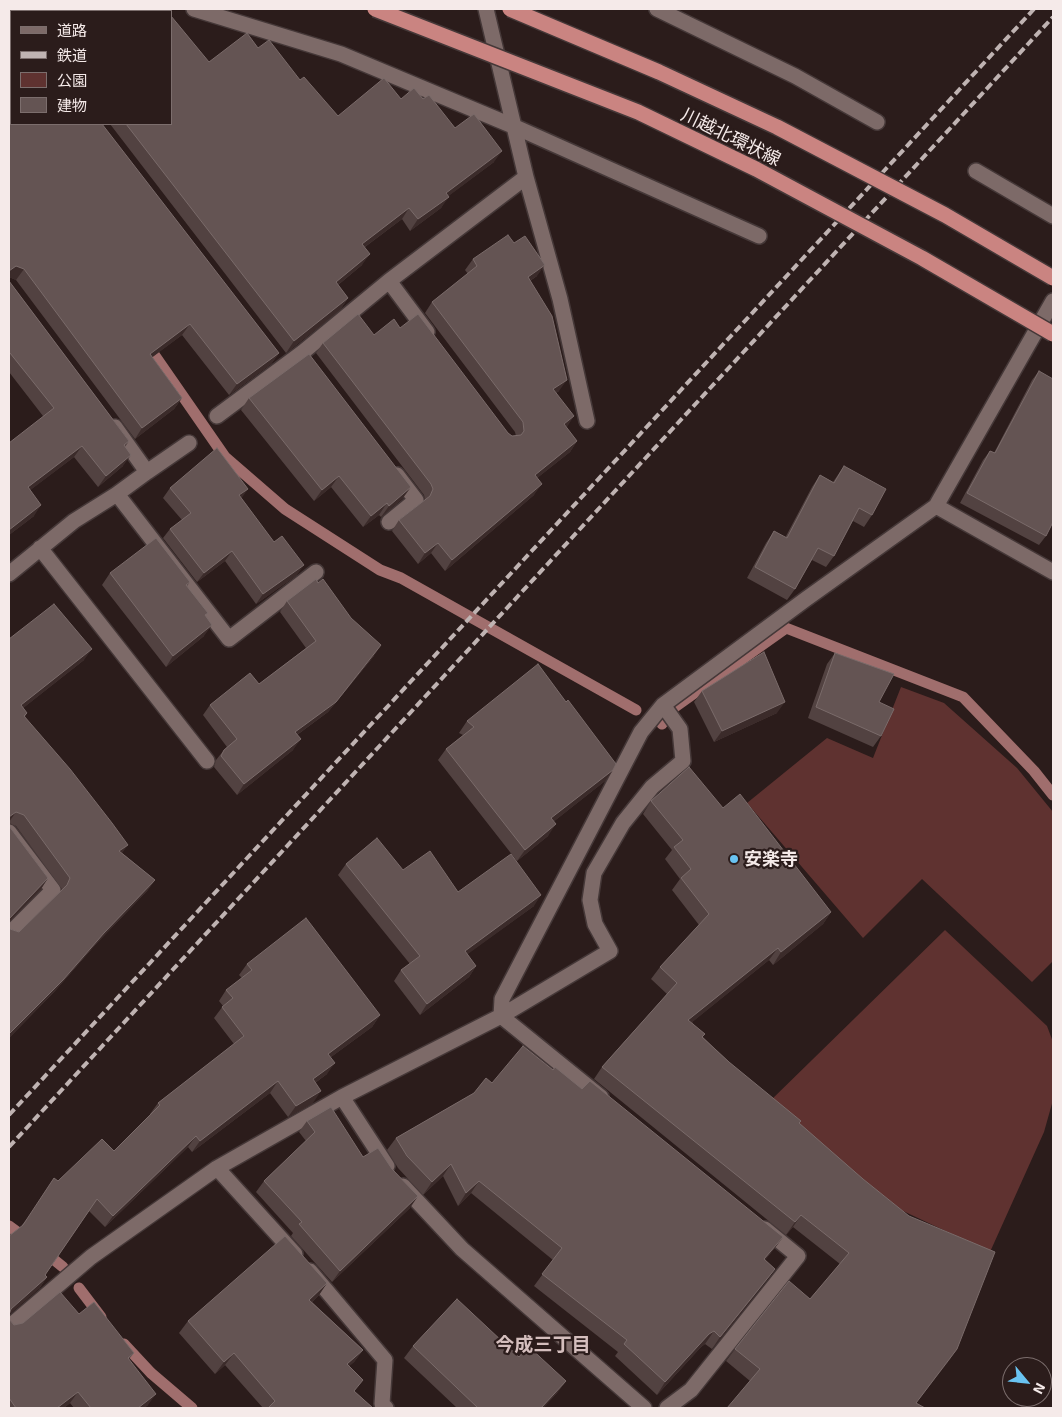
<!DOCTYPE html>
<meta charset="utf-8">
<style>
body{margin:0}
#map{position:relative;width:1062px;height:1417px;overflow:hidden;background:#2b1c1b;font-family:"Exo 2","Noto Sans JP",sans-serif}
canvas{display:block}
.frame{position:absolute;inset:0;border:10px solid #f5eae9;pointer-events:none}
.legend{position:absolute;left:10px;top:10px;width:162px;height:115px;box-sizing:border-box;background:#2b1c1b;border:1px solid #7c6e6d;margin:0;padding:6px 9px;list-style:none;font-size:15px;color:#f5eae9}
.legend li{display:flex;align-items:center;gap:10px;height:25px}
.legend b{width:25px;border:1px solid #7c6e6d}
.north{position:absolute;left:1002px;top:1357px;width:50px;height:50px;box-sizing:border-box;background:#2b1c1b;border:1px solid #7c6e6d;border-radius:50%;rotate:118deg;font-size:14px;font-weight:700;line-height:20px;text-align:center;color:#f5eae9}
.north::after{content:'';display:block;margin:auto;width:18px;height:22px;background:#69c3f1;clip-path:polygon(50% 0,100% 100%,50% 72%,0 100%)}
</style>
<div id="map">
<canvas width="1062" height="1417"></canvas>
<div class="frame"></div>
<ul class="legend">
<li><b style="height:6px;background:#7d6a68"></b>道路</li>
<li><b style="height:6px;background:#bfb3b2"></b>鉄道</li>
<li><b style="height:14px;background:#5f3230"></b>公園</li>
<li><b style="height:14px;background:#645453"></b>建物</li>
</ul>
<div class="north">N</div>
</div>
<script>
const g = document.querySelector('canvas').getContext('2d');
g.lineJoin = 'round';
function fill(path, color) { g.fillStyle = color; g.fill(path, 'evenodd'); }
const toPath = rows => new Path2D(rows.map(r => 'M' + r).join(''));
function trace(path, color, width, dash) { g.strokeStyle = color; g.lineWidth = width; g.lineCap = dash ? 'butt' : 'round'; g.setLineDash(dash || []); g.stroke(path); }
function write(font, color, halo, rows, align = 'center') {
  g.font = font + ' "Exo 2","Noto Sans JP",sans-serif'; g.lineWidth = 4.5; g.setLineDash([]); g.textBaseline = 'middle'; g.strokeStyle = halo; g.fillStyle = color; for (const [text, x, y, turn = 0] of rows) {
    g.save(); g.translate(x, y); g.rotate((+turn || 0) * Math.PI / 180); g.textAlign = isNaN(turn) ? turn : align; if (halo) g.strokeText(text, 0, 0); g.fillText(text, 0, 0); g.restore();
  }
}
const green = toPath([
 [901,687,944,703,1017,768,1053,812,1053,961,1032,982,922,879,863,938,747,803,827,738,873,758],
 [945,930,1047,1026,1053,1042,1053,1100,1044,1132,990,1252,901,1210,768,1103]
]);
const stream = toPath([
 [146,343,225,457,285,509,380,570,401,578,636,710],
 [672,709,786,628,963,697,1034,771,1053,795],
 [662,724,665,718],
 [9,1226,28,1240],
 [42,1250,63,1267],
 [79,1288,101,1317],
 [124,1344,151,1373,192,1408]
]);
const minor = toPath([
 [194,9,341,54,513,126,759,236],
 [657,9,795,76,877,122],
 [976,171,1053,216],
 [526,177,560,299,587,421],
 [389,281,427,332],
 [217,416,303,352,389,281,526,177,486,9],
 [147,472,189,443],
 [117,494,229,639,316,572],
 [936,506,1053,572],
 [389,522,416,500,397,475],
 [40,548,207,761],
 [9,574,74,521,117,494,147,472,115,427],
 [9,832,53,890,9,934],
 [342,1097,387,1166],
 [601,1097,501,1016,502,999,641,732,663,705,806,599,936,506,1053,301],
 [217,1168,295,1254],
 [403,1186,462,1249,644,1408],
 [310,1271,385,1360,382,1404,386,1408],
 [9,1327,91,1257,217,1168,342,1097,501,1016,610,951,595,924,590,900,594,873,623,823,652,787,683,761,680,729,663,705],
 [667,1408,691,1390,798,1256,765,1229]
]);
const rail = toPath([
 [9,1115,1034,9],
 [9,1147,1053,17]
]);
const majorBridge = toPath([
 [375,9,638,112,756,169,922,258,1053,334],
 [510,9,659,72,777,127,945,215,1053,278]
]);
const wall = toPath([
 [9,9,279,353,271,364,229,395,182,335,152,357,182,398,174,409,135,439,16,280,9,277,9,281,129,441,125,447,123,466,98,487,74,457,30,490,34,516,9,535,43,416,9,372],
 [258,48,300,80,338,116,401,99,423,99,494,162,448,196,441,208,410,231,402,219,365,247,362,265,338,285,348,298,340,310,286,353,110,124,171,124,209,62],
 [473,259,537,276,530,281,559,391,556,393,566,427,577,441,570,452,537,478,534,495,445,571,431,553,418,564,392,531,399,520,425,500,424,495,316,353,323,343,374,335,400,328,508,433,512,436,516,436,515,432,425,313,432,302,468,274,465,270],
 [1039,371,1046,536,1039,545,960,503,983,460,990,451,994,453,1032,380],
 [249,398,403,498,381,517,379,515,363,527,331,487,314,501,241,410],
 [844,466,872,515,864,527,853,521,834,556,826,567,812,560,795,589,787,600,747,578,766,543,774,531,785,538,812,487,820,475,833,482],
 [170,488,241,498,297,575,256,604,225,561,197,582,163,538,170,529,182,520,163,498],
 [110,573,190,582,187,586,205,616,204,636,166,667,102,585],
 [287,601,374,656,328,712,297,735,293,750,237,795,214,767,216,760,224,750,227,747,203,715,210,705,259,684,306,648,280,612],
 [9,639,84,660,23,708,27,713,25,717,122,853,155,880,147,891,96,944,55,991,9,1038,9,924,10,929,19,932,61,891,62,889,16,826,9,823,9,826,48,878,41,889,9,922],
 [835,653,881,736,873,747,808,718,827,664],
 [702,691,777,713,714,742,694,702],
 [467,721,613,770,605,781,553,822,548,836,517,861,438,760,446,749,463,735,459,733],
 [651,801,723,808,831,912,823,924,773,965,769,960,692,1022,703,1037,729,1062,799,1123,957,1349,916,1403,750,1381,726,1361,735,1349,810,1299,840,1264,793,1227,786,1235,594,1079,602,1067,667,994,651,979,660,967,699,925,672,890,680,879,665,859,672,850,643,814],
 [346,864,403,870,458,892,534,906,467,954,476,966,469,977,420,1015,394,981,401,970,410,964,338,875],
 [247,964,380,1015,372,1027,331,1057,327,1074,315,1083,313,1103,288,1117,270,1093,192,1152,188,1147,105,1227,89,1211,45,1275,47,1277,39,1289,22,1225,58,1181,114,1151,150,1115,150,1114,158,1103,234,1044,214,1018,223,1006,219,1001,226,990,242,978,239,975],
 [553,1070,582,1089,783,1237,774,1249,765,1260,775,1269,766,1281,712,1349,705,1344,701,1347,657,1395,615,1356,618,1352,534,1286,553,1260,471,1193,458,1206,443,1176,423,1195,398,1168,387,1150,396,1138,492,1083],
 [307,1121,363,1157,410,1208,332,1282,291,1236,293,1233,256,1192,264,1181,306,1141,299,1132],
 [327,1283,319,1295,312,1302,363,1350,354,1362,349,1366,355,1392,373,1408,263,1408,225,1365,215,1374,179,1333,188,1321],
 [79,1314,134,1353,129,1359,148,1405,144,1408,74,1408,70,1403,64,1408,9,1408,9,1319,14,1325],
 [413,1346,519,1357,566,1381,557,1393,543,1408,457,1408,404,1358]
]);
const shadedWall = toPath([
 [502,151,494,162,438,204,446,193],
 [449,197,441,208,410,231,418,219],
 [409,208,402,219,354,255,362,244],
 [370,254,362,265,328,293,336,282],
 [545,265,537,276,520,287,528,277],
 [16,266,24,269,16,280,9,277,9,271],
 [348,298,340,310,286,353,294,341],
 [190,324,182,335,142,365,150,354],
 [279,353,271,364,229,395,237,384],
 [567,380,559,391,546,400,553,389],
 [182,398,174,409,135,439,142,428],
 [574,416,567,427,557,435,564,424],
 [577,441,570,452,527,486,535,475],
 [82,446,74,457,20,498,28,487],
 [131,455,123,466,98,487,106,476],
 [339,476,331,487,314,501,322,490],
 [542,484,534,495,445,571,452,560],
 [411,487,403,498,381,517,389,506],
 [248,489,241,499,239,495],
 [387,503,379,515,363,527,371,516],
 [41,505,34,516,9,535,9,530],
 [438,543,431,553,418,564,425,553],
 [232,551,225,561,197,582,204,573],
 [304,565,297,575,256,604,263,594],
 [212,625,204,636,166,667,173,656],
 [381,645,374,656,328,712,287,742,295,732],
 [92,649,84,660,13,716,21,705],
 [785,702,777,713,714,742,722,731],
 [301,739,293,750,237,795,244,784],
 [613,770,605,781,543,830,551,818],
 [16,812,9,822,9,817],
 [556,824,548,836,517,861,525,850],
 [128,845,120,856,119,851],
 [48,878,41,889,9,922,9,919],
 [155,880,147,891,96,944,55,991,9,1038,9,1034,104,933],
 [541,895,534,906,457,962,465,951],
 [831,912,823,924,773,965,781,952],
 [778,948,769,960,680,1032,688,1020],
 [476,966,469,977,420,1015,427,1004],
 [380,1015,372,1027,320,1065,328,1054],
 [335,1063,327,1074,305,1090,313,1079],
 [278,1081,270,1093,192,1152,200,1141],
 [321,1091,313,1103,288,1117,296,1106],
 [196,1136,188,1147,105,1227,113,1216],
 [451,1164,443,1176,423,1195,432,1182],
 [479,1181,471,1193,458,1206,466,1193],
 [418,1196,410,1208,332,1282,340,1271],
 [801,1215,793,1227,786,1235,795,1222],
 [783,1237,774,1249,755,1272,764,1259],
 [775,1269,766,1281,712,1349,720,1337],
 [47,1277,39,1289,9,1315,11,1309],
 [327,1283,319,1295,301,1312,309,1300],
 [714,1331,705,1344,701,1347,657,1395,665,1382,709,1334],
 [957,1349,949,1361,912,1408],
 [363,1350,354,1362,338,1376,347,1364],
 [234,1353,225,1365,215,1374,224,1362],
 [566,1381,557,1393,543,1408,541,1408],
 [78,1392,70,1403,64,1408,57,1408],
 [156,1394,148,1405,144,1408,138,1408]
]);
const building = toPath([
 [9,9,99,9,101,11,11,11,11,124,102,124,279,353,237,384,190,324,150,354,182,398,142,428,24,269,16,266,9,271,9,9],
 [125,9,144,9,146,11,122,11,125,9],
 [159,9,165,9,167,11,156,11,159,9],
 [171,16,209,62,247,33,258,48,269,40,300,80,304,77,338,116,384,78,401,99,414,88,423,99,429,95,455,128,474,114,502,151,446,193,449,197,418,219,409,208,362,244,370,254,336,282,348,298,294,341,126,124,171,124,171,16],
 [508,235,514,243,525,236,545,265,528,277,552,316,567,380,553,389,574,416,564,424,577,441,535,475,542,484,452,560,438,543,425,553,399,520,430,496,433,489,431,484,323,343,358,314,374,335,394,319,400,328,418,314,508,433,512,436,521,435,524,431,523,422,432,302,477,266,473,259,508,235],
 [9,274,9,281,129,441,124,445,131,455,106,476,82,446,28,487,41,505,9,530,9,443,54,408,10,353,9,354,9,274],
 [309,354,411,487,389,506,387,503,371,516,339,476,322,490,249,398,309,354],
 [1039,371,1053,379,1053,522,1046,536,967,493,990,451,995,453,1039,371],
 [217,448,248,489,239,495,274,542,282,536,304,565,263,594,232,551,204,573,170,529,191,513,170,488,217,448],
 [844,466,886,489,872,515,859,508,834,556,818,548,795,589,755,567,774,531,787,538,820,475,834,483,844,466],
 [156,538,190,582,186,585,208,613,205,615,212,625,173,656,110,573,156,538],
 [316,579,318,583,323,579,351,618,381,645,336,702,295,732,301,739,244,784,221,756,224,750,237,739,210,705,250,673,259,684,316,641,287,601,316,579],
 [54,604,92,649,21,705,27,713,24,716,70,769,112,823,128,845,119,851,155,880,104,933,63,980,9,1034,9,924,10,929,19,932,67,885,70,878,24,815,16,812,9,817,9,639,54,604],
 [764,652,785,702,722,731,702,691,764,652],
 [835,653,894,674,879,702,894,709,881,736,816,707,835,653],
 [538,664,566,702,568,700,616,764,613,770,551,818,556,824,525,850,446,749,474,727,467,721,538,664],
 [689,767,723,808,740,794,831,912,781,952,778,948,688,1020,705,1034,702,1037,729,1062,801,1121,799,1123,863,1179,909,1216,995,1252,957,1349,916,1403,925,1408,727,1408,760,1369,735,1349,789,1281,810,1299,849,1253,801,1215,795,1222,602,1067,677,983,660,967,709,914,681,878,691,869,674,847,683,840,651,801,689,767],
 [9,821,9,826,48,878,9,919,9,821],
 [377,838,403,870,430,851,458,892,511,854,541,895,465,951,476,966,427,1004,401,970,420,956,346,864,377,838],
 [306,918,380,1015,328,1054,335,1063,313,1079,321,1091,296,1106,278,1081,200,1141,196,1136,113,1216,97,1199,45,1275,47,1277,11,1309,9,1315,9,1236,23,1225,54,1178,58,1181,102,1139,114,1151,160,1105,158,1103,244,1036,222,1007,233,998,226,990,252,970,247,964,306,918],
 [523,1046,553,1070,555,1067,582,1089,590,1081,783,1237,764,1259,775,1269,720,1337,714,1331,709,1334,665,1382,624,1344,627,1340,542,1274,562,1248,479,1181,466,1193,451,1164,432,1182,407,1156,396,1138,474,1093,486,1078,492,1083,523,1046],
 [331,1107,363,1157,378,1148,392,1169,418,1196,340,1271,299,1224,302,1222,264,1181,315,1132,307,1121,331,1107],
 [285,1236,327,1283,309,1300,363,1350,347,1364,363,1380,354,1391,373,1408,268,1408,275,1401,234,1353,224,1362,188,1321,285,1236],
 [60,1292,79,1314,94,1302,134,1353,128,1358,156,1394,138,1408,91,1408,78,1392,57,1408,16,1408,9,1398,9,1319,14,1325,23,1323,60,1292],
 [457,1299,519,1357,528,1346,566,1381,541,1408,478,1408,413,1346,457,1299]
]);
const markers = [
 [734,859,5,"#69c3f1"]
];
const streetNames = [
 ["川越北環状線",731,137,26]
];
const poiNames = [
 ["安楽寺",744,859]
];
const neighbourhoodNames = [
 ["今成三丁目",543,1345]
];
fill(green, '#5f3230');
trace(stream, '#a06e6d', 11);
trace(minor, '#453838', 18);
trace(minor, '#7d6a68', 15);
trace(rail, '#bfb3b2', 4, [8, 4]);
trace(majorBridge, '#453838', 18, []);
trace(majorBridge, '#ca8481', 15);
fill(wall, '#524241');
fill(shadedWall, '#3b2b2a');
fill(building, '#645453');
trace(building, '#7a6b6a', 1);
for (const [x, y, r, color] of markers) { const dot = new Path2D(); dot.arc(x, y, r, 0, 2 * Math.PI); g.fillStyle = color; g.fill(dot); trace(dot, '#2b1c1b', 2); }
write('18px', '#f5eae9', '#2b1c1b', streetNames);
write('bold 18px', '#f5eae9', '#2b1c1b', poiNames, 'left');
write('bold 19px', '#d4bebd', '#2b1c1b', neighbourhoodNames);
</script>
